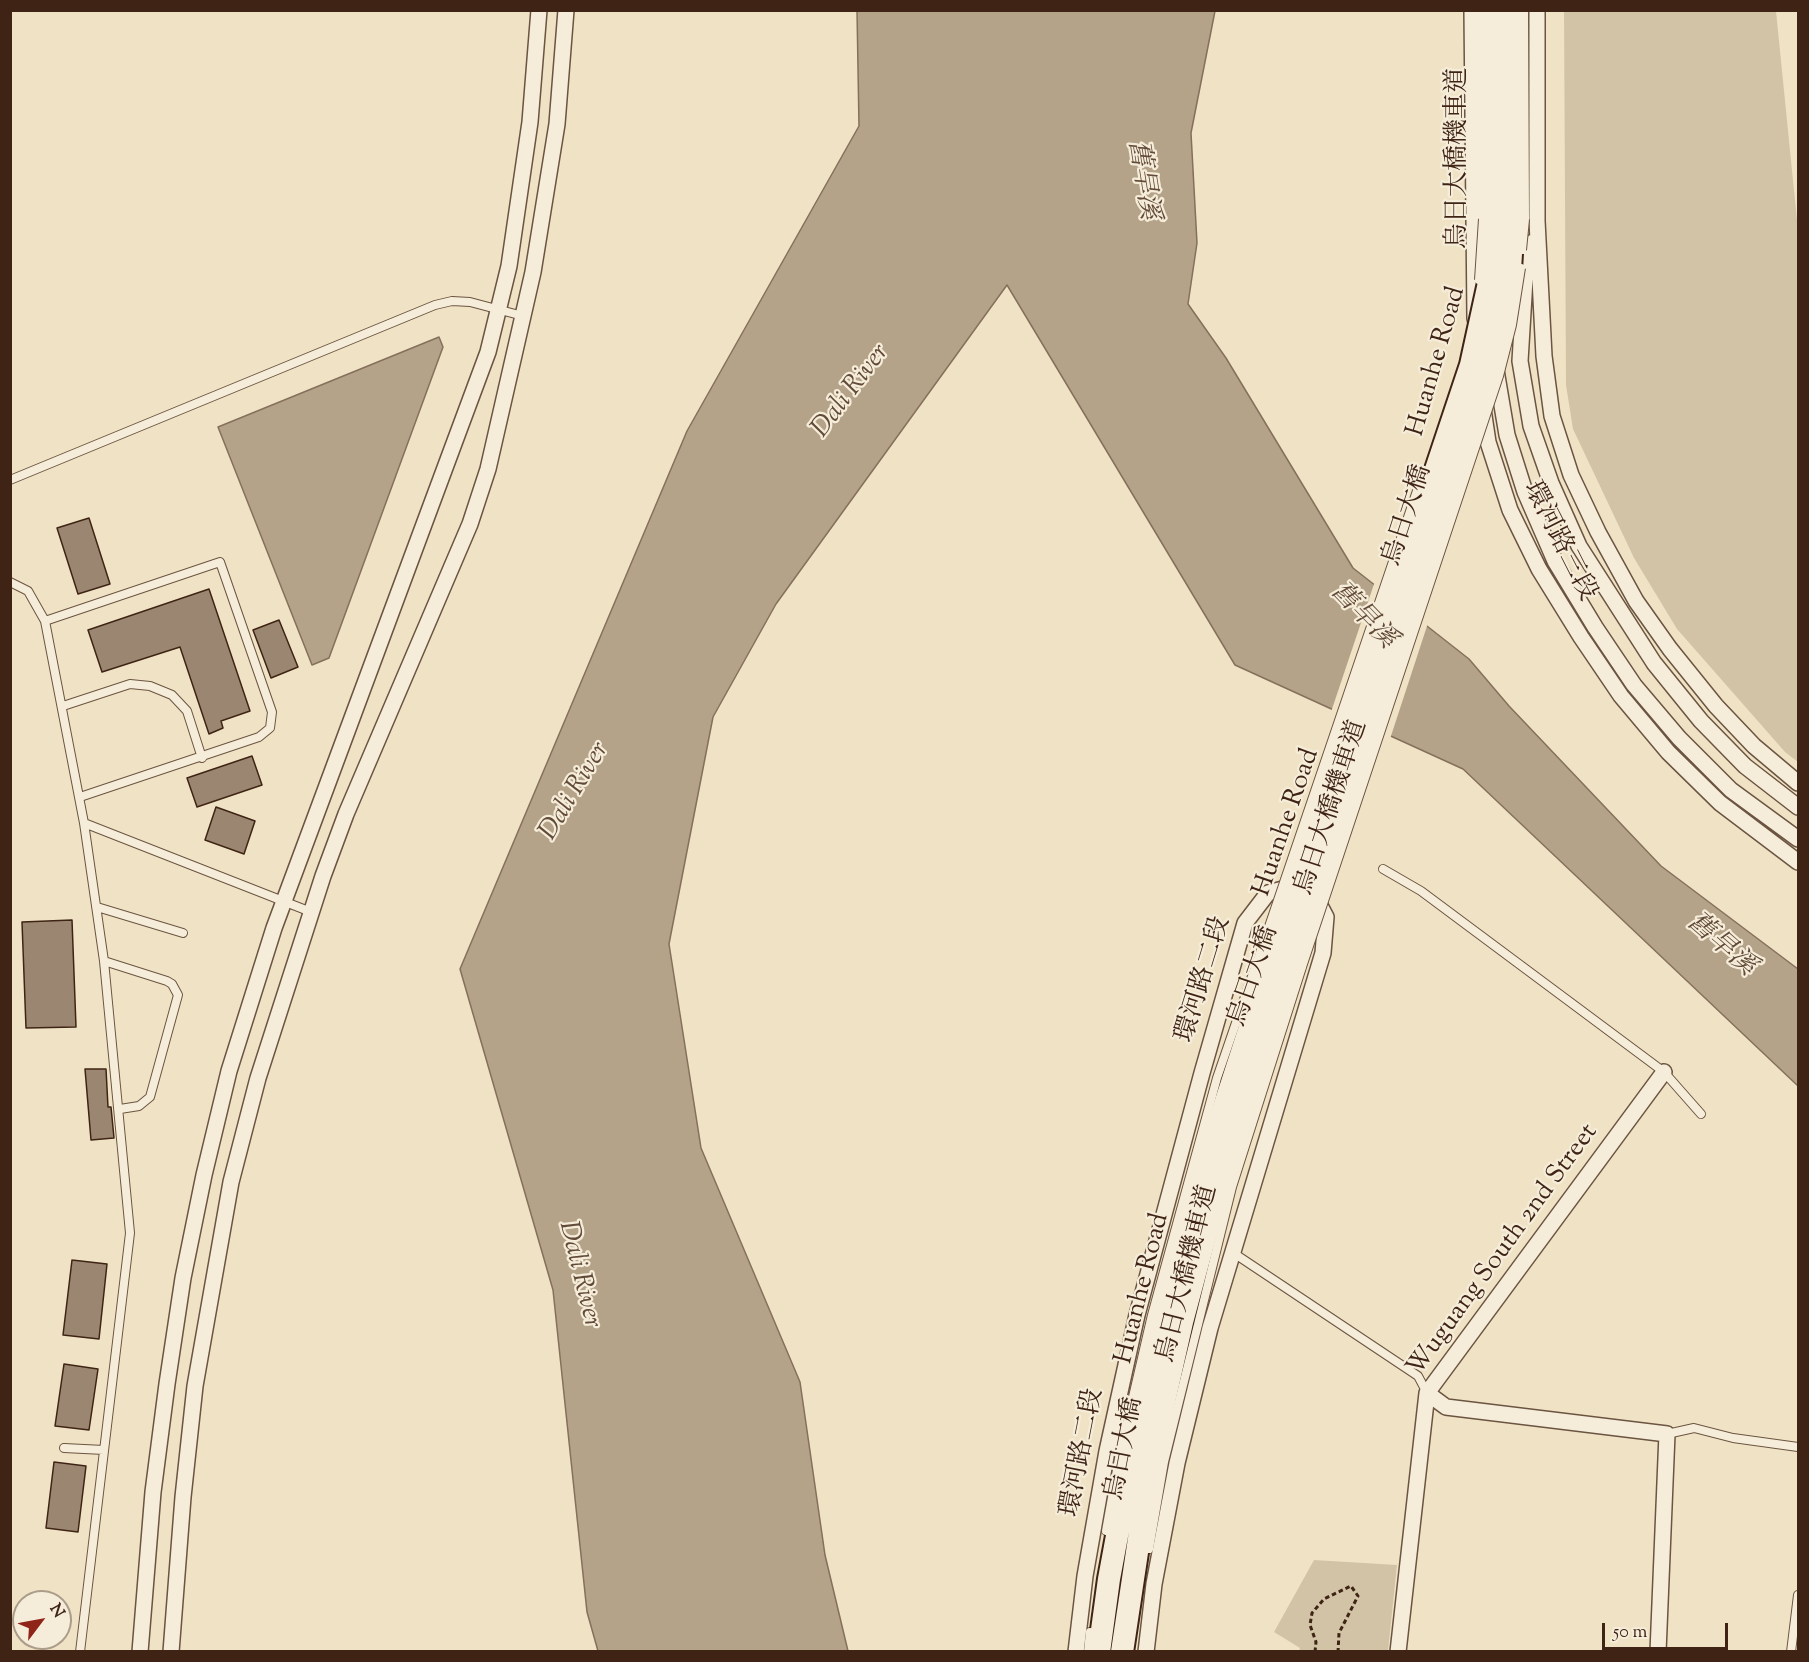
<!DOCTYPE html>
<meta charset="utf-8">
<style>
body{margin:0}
#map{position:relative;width:1809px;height:1662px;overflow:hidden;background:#f0e3c5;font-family:"Sorts Mill Goudy",serif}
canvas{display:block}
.frame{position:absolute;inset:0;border:12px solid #3f2415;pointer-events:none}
.north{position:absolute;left:12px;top:1590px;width:60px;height:60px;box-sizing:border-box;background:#f5edd9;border:2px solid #ac9d8b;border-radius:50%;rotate:58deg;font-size:16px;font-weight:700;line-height:24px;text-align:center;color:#3f2415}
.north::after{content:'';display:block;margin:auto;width:21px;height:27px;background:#8f2418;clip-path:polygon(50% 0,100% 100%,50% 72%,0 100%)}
.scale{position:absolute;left:1602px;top:1623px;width:126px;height:27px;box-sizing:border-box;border:3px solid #3f2415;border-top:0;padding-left:8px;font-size:18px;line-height:21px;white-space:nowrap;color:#3f2415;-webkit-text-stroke:4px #f5edd9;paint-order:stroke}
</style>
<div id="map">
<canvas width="1809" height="1662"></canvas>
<div class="frame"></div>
<div class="north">N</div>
<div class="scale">50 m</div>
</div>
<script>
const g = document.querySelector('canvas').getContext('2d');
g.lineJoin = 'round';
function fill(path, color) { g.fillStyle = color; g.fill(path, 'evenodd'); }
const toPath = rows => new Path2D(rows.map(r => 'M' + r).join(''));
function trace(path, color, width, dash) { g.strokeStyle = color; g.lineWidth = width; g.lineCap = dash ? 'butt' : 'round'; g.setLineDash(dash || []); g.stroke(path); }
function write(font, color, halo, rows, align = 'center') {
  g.font = font + ' "Sorts Mill Goudy","Noto Serif TC",serif'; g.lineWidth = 4.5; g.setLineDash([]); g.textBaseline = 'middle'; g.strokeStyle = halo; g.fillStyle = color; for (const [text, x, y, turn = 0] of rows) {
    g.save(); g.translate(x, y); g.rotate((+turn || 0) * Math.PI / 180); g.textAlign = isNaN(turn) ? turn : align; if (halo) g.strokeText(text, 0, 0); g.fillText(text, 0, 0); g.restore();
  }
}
const green = toPath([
 [1564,11,1776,11,1798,230,1798,762,1785,752,1677,629,1634,558,1573,429,1566,385],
 [1314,1560,1397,1565,1388,1651,1299,1651,1300,1648,1274,1632]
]);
const water = toPath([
 [857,11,1215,11,1191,133,1197,243,1188,304,1226,358,1353,568,1469,659,1509,706,1661,866,1798,969,1798,1086,1463,769,1235,665,1007,285,776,604,713,717,669,944,701,1148,800,1382,825,1555,848,1651,598,1651,587,1612,553,1290,460,969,687,431,859,126,857,11],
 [439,337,443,347,329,658,312,665,218,427,439,337]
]);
const pier = toPath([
 [1375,581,1428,623,1390,739,1331,712]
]);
const building = toPath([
 [89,518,110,584,78,594,57,528,89,518],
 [209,589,250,711,221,721,223,728,209,734,180,647,102,672,88,630,209,589],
 [279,620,298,667,271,678,253,630,279,620],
 [252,756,262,785,197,807,187,778,252,756],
 [216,807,255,821,244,854,205,840,216,807],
 [72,920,76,1027,26,1028,22,922,72,920],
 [85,1069,106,1069,108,1107,111,1107,114,1138,91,1140,85,1069],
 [72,1260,107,1264,99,1339,63,1335,72,1260],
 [64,1364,98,1369,89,1430,55,1426,64,1364],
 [54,1462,86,1466,78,1532,46,1528,54,1462]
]);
const path = toPath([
 [1315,1652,1316,1642,1310,1625,1312,1613,1324,1599,1351,1586,1358,1596,1339,1633,1338,1652]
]);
const lane = toPath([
 [1481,10,1483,219],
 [1524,10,1525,219],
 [10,480,435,305,452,301,470,302,523,316],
 [10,582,28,591,45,621,84,823],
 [45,621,220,562,272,712,270,728,259,737,80,797],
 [63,706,130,684,150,686,172,695,187,711,202,758],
 [1383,869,1421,891,1664,1072,1701,1114],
 [97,907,183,933],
 [104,961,167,981,172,984,178,995,150,1097,139,1106,120,1109],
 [1232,1252,1418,1376,1427,1393],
 [1667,1434,1694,1428,1733,1438,1798,1447],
 [64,1448,104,1450],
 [1106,1531,1120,1453,1152,1315,1217,1078,1260,953],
 [1149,1549,1164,1462,1232,1187,1302,967],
 [80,1652,130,1233,104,961,84,823,311,912],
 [1088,1652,1090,1632],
 [1791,1652,1798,1595]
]);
const street = toPath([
 [1472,10,1475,319],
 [1537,10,1537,221,1544,356,1552,416,1571,475,1598,532,1636,601,1670,649,1716,706,1754,746,1798,783],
 [1533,242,1525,279,1520,361,1531,426,1551,483,1579,546,1654,663,1701,721,1745,766,1798,807],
 [1496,370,1507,435,1525,492,1555,561,1595,627,1634,685,1679,738,1731,790,1798,839],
 [1483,409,1488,442,1510,510,1539,569,1581,637,1621,696,1668,752,1720,803,1798,862],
 [1427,1393,1446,1407,1667,1434,1658,1652],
 [140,1652,153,1492,167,1384,183,1278,204,1175,229,1071,274,928,488,352,509,266,530,122,539,10],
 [171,1652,183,1497,195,1386,231,1182,258,1078,323,876,346,814,470,524,488,469,533,272,557,124,566,10],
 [1076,1652,1085,1576,1107,1451,1137,1315,1202,1073,1245,923,1268,893,1283,889,1301,890,1317,900,1326,917,1323,953,1210,1328,1177,1463,1154,1584,1146,1652],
 [1398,1652,1427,1393,1664,1072]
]);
const secondary = toPath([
 [1494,10,1496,219],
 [1512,10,1513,220],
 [1099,1652,1109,1579,1132,1455,1164,1318,1201,1178,1273,957],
 [1122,1652,1151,1459,1182,1322,1219,1184,1290,963]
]);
const laneBridge = toPath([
 [1522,250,1525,219],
 [1479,280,1483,219],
 [1260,953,1422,476],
 [1302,967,1499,376,1512,325,1521,268]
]);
const secondaryBridge = toPath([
 [1273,957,1471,365,1492,269,1496,219],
 [1290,963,1488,371,1510,270,1513,220]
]);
const streetNames = [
 ["烏日大橋機車道",1460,158,-90],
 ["Huanhe Road",1438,362,-74],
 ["烏日大橋",1409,516,-72],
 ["環河路三段",1558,542,63],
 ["烏日大橋機車道",1333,808,-72],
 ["Huanhe Road",1288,823,-71],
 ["烏日大橋",1255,977,-71],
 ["環河路二段",1205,980,-73],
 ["Wuguang South 2nd Street",1504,1251,-54],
 ["烏日大橋機車道",1189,1274,-76],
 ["Huanhe Road",1144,1289,-76],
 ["烏日大橋",1126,1449,-79],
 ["環河路二段",1084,1453,-79]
];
const waterNames = [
 ["舊旱溪",1141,180,81],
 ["Dali River",852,392,-53],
 ["舊旱溪",1362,617,46],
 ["Dali River",576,792,-59],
 ["舊旱溪",1720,946,41],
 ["Dali River",578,1275,76]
];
fill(green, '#d2c3a7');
fill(water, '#b4a289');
trace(water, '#85705b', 1.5);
fill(pier, '#f0e3c5');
fill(building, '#9b8771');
trace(building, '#3f2415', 1.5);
trace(lane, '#6b5441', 10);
trace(street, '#6b5441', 18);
trace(secondary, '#3f2415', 26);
trace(path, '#3f2415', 3, [4.5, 3]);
trace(lane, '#f5edd9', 8);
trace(street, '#f5edd9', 15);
trace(secondary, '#f5edd9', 22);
trace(laneBridge, '#6b5441', 10, []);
trace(secondaryBridge, '#3f2415', 26, []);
trace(laneBridge, '#f5edd9', 8);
trace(secondaryBridge, '#f5edd9', 22);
write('26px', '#3f2415', '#f5edd9', streetNames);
write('italic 27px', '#624a38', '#f5edd9', waterNames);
</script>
